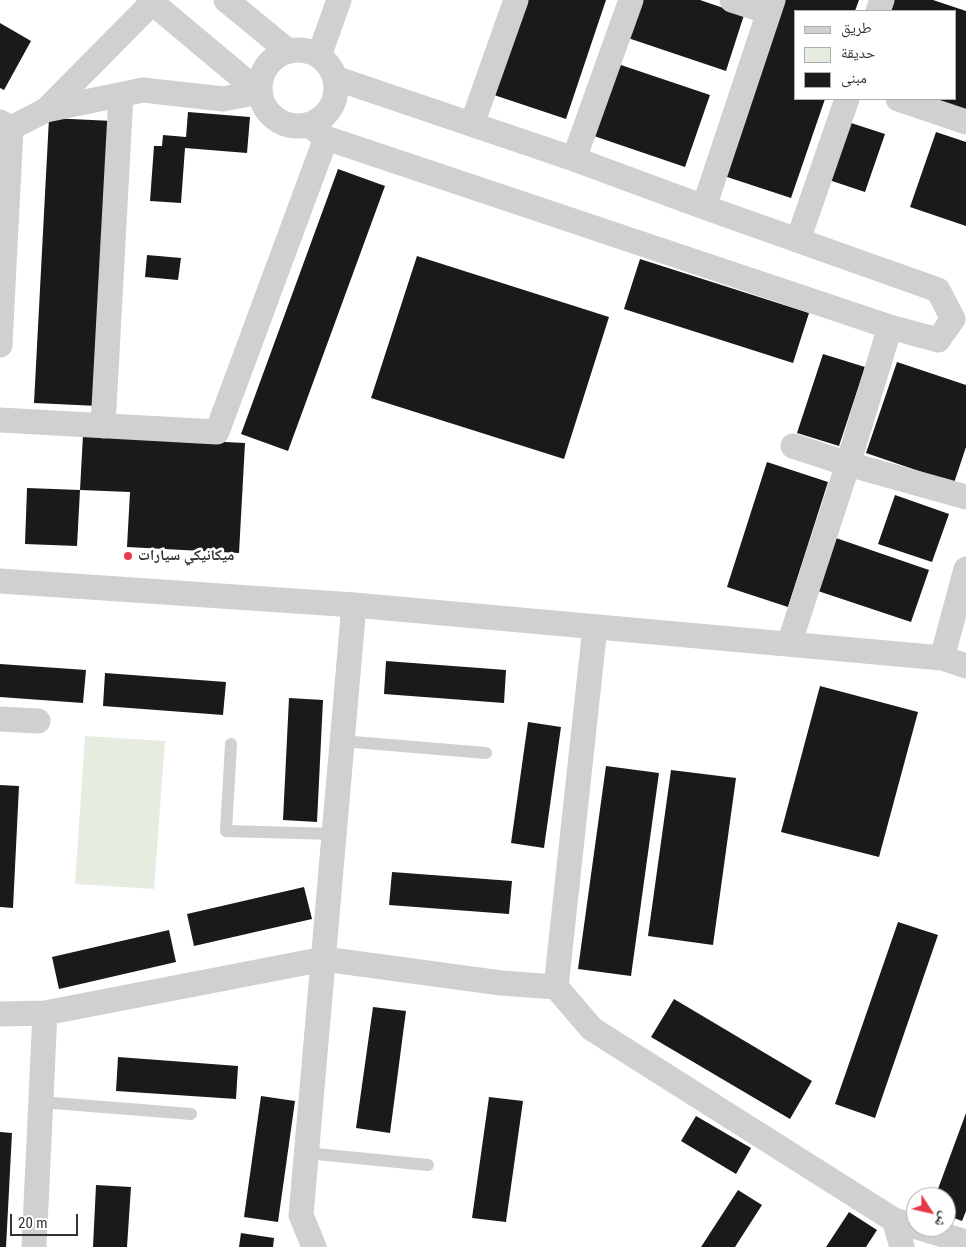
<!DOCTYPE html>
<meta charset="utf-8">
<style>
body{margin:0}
#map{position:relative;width:966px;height:1247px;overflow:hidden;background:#fff;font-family:"Roboto Condensed","Noto Naskh Arabic",sans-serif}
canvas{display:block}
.legend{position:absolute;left:794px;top:10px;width:162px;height:90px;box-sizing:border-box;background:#fff;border:1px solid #adadad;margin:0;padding:6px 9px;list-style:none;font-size:15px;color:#333}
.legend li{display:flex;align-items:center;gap:10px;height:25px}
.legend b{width:25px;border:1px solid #adadad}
.north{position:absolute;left:906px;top:1187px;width:50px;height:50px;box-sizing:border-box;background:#fff;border:1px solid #adadad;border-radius:50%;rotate:125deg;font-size:14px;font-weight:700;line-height:20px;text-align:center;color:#333}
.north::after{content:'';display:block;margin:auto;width:18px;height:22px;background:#e63946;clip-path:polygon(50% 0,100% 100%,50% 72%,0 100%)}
.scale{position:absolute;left:10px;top:1214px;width:68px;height:22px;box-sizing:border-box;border:2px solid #333;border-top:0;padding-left:6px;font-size:15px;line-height:18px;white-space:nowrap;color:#333;-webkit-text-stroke:4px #fff;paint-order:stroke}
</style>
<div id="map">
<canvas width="966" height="1247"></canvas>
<ul class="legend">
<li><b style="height:6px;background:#d0d0d0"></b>طريق</li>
<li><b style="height:14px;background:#e6ecdf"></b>حديقة</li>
<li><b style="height:14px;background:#1a1a1a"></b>مبنى</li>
</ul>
<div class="north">ش</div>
<div class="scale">20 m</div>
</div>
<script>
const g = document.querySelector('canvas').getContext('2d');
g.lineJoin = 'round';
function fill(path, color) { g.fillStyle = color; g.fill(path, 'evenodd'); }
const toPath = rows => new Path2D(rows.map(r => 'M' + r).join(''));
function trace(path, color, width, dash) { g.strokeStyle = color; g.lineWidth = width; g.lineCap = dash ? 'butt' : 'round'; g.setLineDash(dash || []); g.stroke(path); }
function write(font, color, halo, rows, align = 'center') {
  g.font = font + ' "Roboto Condensed","Noto Naskh Arabic",sans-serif'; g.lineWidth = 5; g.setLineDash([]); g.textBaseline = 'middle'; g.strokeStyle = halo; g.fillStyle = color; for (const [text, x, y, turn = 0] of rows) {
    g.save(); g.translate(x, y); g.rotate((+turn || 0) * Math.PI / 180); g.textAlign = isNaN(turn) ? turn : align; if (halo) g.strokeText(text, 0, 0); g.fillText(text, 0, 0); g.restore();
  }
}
const green = toPath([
 [85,736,165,741,154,889,75,884]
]);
const building = toPath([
 [523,0,606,0,566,119,491,94],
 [638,0,700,0,744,15,726,71,625,37],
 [785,0,859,0,855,11,795,11,795,99,825,99,791,198,724,176],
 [889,0,933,0,966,11,966,111,931,99,955,99,955,11,885,11],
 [0,23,31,41,4,90,0,88],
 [615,63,710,95,685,167,591,135],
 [188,112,250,117,247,153,185,148,181,203,150,201,154,146,162,146,163,135,186,137],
 [49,118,113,121,98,406,34,403],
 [845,121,885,134,865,192,826,179],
 [936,132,966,142,966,226,910,207],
 [338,169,385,186,288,451,241,434],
 [147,255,181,258,178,280,145,277],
 [417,256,609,317,564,459,371,398],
 [640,259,809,313,793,363,624,309],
 [823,354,865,367,839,446,797,433],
 [897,362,966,385,966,447,954,483,866,453],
 [83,435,245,443,239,553,127,547,130,492,80,490,77,546,25,544,27,488,80,490],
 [767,462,828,482,788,607,727,587],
 [895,495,949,514,932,562,878,544],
 [833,537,929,570,911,622,815,590],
 [386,661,506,670,504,703,384,694],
 [0,664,86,670,83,703,0,697],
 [105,673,226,682,223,715,103,706],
 [820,686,918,712,879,857,781,832],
 [289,698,323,700,317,822,283,820],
 [528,722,561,727,544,848,511,843],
 [606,766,659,773,631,976,578,969],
 [671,770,736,778,713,945,648,936],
 [0,785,19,786,13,908,0,907],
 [392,872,512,881,509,914,389,905],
 [304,887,312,919,194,946,187,914],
 [898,922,938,935,875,1118,835,1104],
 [169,930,176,962,59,989,52,957],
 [674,999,812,1081,790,1119,651,1037],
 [373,1007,406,1011,390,1133,356,1128],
 [118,1057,238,1066,236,1099,116,1091],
 [261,1096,295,1101,278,1222,244,1217],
 [489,1097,523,1101,506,1222,472,1218],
 [966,1113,966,1211,962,1221,946,1215,946,1197,935,1197],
 [696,1116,751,1148,736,1174,681,1141],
 [0,1132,12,1133,6,1247,0,1247],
 [96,1185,131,1187,127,1247,93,1247],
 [738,1190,762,1205,735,1247,701,1247],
 [849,1212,877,1230,866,1247,826,1247],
 [241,1233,274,1238,273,1247,239,1247]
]);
const service = toPath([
 [342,741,486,753],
 [231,744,226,831,334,834],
 [41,1102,191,1114],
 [306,1153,428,1165]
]);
const minor = toPath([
 [149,0,259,92],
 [226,0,288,51],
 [732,0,769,12],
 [878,11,882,0],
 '260 88a38 38 0 1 1 76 0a38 38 0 1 1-76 0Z',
 [319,56,339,0],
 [898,99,966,122],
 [46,110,152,3],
 [0,122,11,128,0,345],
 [472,124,516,0],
 [309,125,326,138,890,327,938,340,953,319,938,290,704,207,574,159,335,78],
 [0,132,11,128,46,110,143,90,223,99,259,92],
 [574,159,631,0],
 [704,207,773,0],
 [798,240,847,99],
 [0,420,217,432,326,138],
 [103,426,121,95],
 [793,446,848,464,966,497],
 [0,581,354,605,942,658,966,666],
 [789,644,848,464,890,327],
 [942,658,966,569],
 [0,719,38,721],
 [556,987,595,627],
 [0,1014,45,1013,324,959,501,983,556,987,592,1029,894,1220,916,1227],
 [894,1220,902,1247],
 [917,1227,966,1242],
 [34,1247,45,1013],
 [314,1247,301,1215,354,605]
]);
const markers = [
 [128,556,5,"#e63946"]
];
const poiNames = [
 ["ميكانيكي سيارات",138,556]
];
fill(green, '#e6ecdf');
fill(building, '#1a1a1a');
trace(service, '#d0d0d0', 12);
trace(minor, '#d0d0d0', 25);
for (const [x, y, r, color] of markers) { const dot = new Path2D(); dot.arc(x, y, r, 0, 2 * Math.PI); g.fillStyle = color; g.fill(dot); trace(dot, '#fff', 2); }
write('bold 15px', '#333', '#fff', poiNames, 'left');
</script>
